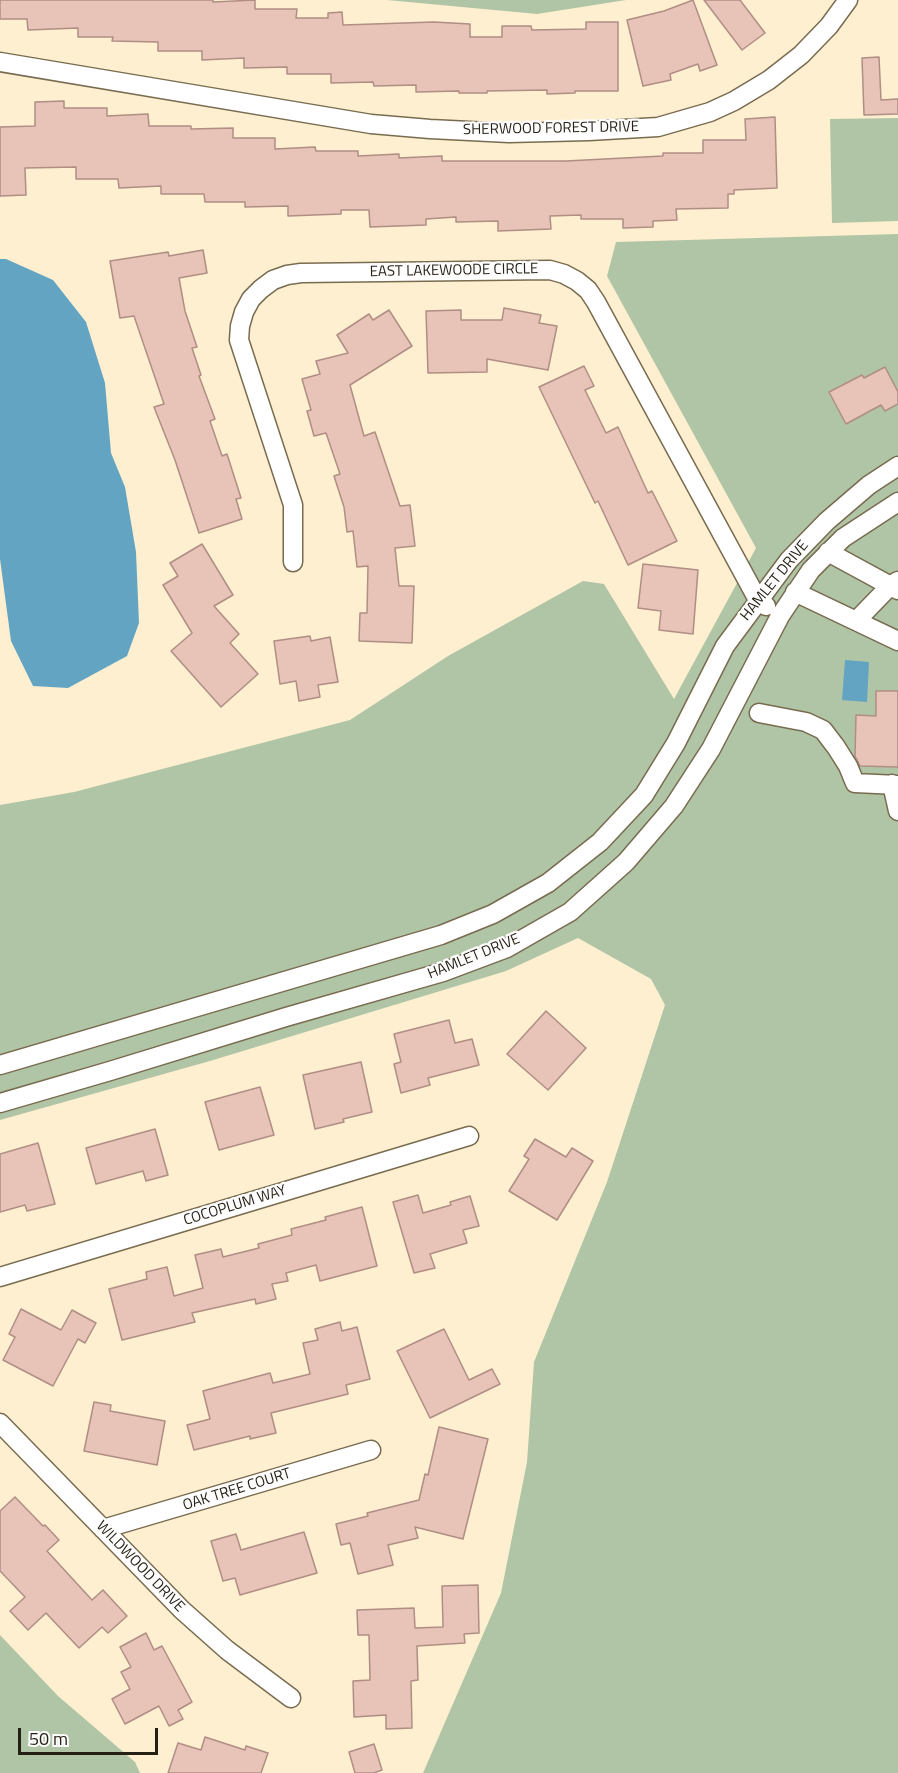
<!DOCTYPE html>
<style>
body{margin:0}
#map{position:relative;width:898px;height:1773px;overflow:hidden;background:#fdefd0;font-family:"Titillium Web",sans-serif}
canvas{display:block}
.scale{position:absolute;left:18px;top:1728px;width:140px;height:27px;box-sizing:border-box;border:3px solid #251f14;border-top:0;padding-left:8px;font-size:18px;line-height:21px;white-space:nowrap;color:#251f14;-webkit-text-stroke:4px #fdfdfd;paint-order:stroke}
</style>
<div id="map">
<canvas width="898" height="1773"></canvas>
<div class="scale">50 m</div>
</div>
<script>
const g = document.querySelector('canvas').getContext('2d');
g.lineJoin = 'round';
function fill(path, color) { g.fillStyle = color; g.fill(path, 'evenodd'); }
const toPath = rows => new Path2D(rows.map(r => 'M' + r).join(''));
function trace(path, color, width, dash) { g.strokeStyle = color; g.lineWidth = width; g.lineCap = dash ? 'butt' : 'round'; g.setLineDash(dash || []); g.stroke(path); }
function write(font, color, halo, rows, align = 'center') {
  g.font = font + ' "Titillium Web",sans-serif'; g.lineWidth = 4.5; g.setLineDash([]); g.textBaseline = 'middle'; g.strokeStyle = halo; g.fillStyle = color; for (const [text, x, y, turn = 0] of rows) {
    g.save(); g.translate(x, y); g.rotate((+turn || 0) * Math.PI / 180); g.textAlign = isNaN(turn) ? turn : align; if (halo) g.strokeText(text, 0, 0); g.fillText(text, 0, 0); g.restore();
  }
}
const green = toPath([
 [387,0,626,0,537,14],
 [898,118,898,221,832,223,830,119],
 [898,234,898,1773,423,1773,501,1593,527,1462,534,1362,607,1182,665,1005,651,979,578,938,506,971,210,1061,0,1120,0,805,74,792,350,720,448,656,583,581,604,584,674,699,756,548,607,276,616,242],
 [0,1635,58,1696,135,1762,140,1773,0,1773]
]);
const water = toPath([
 [0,259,6,259,53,280,86,322,105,383,111,453,125,487,136,552,139,623,127,656,68,688,33,686,11,641,0,559],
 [845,660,869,662,867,702,842,700]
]);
const building = toPath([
 [0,0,213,0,213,2,255,0,255,9,297,9,296,18,328,18,328,13,342,12,343,25,434,22,470,24,470,37,502,37,502,26,531,26,532,30,586,29,586,22,618,22,618,91,575,91,575,93,547,94,547,90,487,91,487,93,459,93,459,91,416,92,416,85,374,86,373,82,331,83,331,74,287,74,287,67,244,68,244,58,202,60,202,51,158,51,158,42,112,41,113,37,78,37,78,28,28,30,27,19,0,19,0,0],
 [693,0,717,65,700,71,698,64,670,74,671,80,643,86,627,20,664,11,693,0],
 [704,0,740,0,765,33,742,50,704,0],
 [879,57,881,100,898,99,898,114,864,115,862,58,879,57],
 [64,101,64,108,107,108,107,116,148,114,149,126,191,126,191,129,233,128,233,138,275,138,275,149,315,147,316,151,358,151,358,156,399,154,399,158,442,156,442,161,566,161,663,156,663,153,703,153,703,140,746,140,745,119,775,117,777,188,734,190,734,194,728,194,728,208,676,209,677,220,653,221,653,227,623,228,623,219,581,219,581,215,550,216,551,229,498,231,498,221,456,222,456,217,426,219,426,225,370,227,369,210,341,210,341,214,288,216,288,206,245,207,245,202,205,202,204,194,161,194,161,186,119,188,118,179,76,179,76,167,25,168,26,195,0,196,0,127,35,126,35,102,64,101],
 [203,250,207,273,179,278,185,311,197,347,192,348,201,375,199,376,215,419,210,421,222,456,227,454,241,498,236,499,242,519,199,533,175,460,154,407,164,404,134,316,120,318,110,261,168,252,169,256,203,250],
 [504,308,541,315,539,323,557,326,548,370,487,359,487,372,428,373,426,311,461,310,461,320,502,320,504,308],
 [389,310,412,346,350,385,364,436,375,432,400,506,410,505,415,546,395,548,399,586,414,586,412,643,359,641,360,613,367,613,368,566,357,567,353,531,347,532,344,507,334,476,340,474,326,433,314,436,307,411,311,410,302,379,320,374,316,361,348,353,337,335,369,314,373,320,389,310],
 [584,366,594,386,585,390,606,433,618,427,648,493,652,491,677,541,628,565,598,501,595,503,539,387,584,366],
 [885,367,898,392,898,404,885,411,881,405,846,424,829,392,862,375,864,378,885,367],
 [202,544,233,595,214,606,239,634,230,643,258,674,221,707,171,651,192,633,163,585,178,576,170,563,202,544],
 [643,564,698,570,693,634,659,630,661,611,638,608,643,564],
 [310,636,311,641,330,637,338,682,318,685,320,697,299,701,296,681,280,684,274,641,310,636],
 [876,691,898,691,898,767,860,766,855,756,856,715,876,716,876,691],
 [546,1011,586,1048,548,1090,507,1054,546,1011],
 [449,1020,455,1043,472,1039,479,1065,428,1078,430,1085,401,1093,394,1064,401,1062,394,1034,449,1020],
 [361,1062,372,1112,343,1119,344,1122,315,1129,303,1075,361,1062],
 [260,1087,274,1135,219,1150,205,1102,260,1087],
 [155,1129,168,1175,146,1181,143,1171,96,1184,86,1148,155,1129],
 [535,1139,566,1157,572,1148,593,1161,557,1220,509,1191,529,1159,524,1156,535,1139],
 [38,1143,55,1204,27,1211,25,1205,0,1212,0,1154,38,1143],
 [418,1195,423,1213,451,1205,450,1202,470,1196,479,1226,463,1230,467,1243,430,1254,435,1268,414,1273,393,1202,418,1195],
 [362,1207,377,1266,320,1281,316,1265,286,1273,288,1281,272,1284,276,1299,256,1304,255,1299,192,1313,195,1322,122,1340,109,1289,147,1279,146,1272,167,1267,174,1296,203,1288,195,1255,221,1249,223,1257,259,1248,258,1244,292,1235,291,1229,326,1220,325,1217,362,1207],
 [21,1309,61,1330,72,1310,96,1323,85,1343,78,1339,53,1386,3,1360,15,1337,9,1334,21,1309],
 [340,1322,342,1331,357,1327,370,1379,346,1385,348,1394,271,1413,276,1433,250,1439,250,1436,194,1450,187,1425,210,1419,203,1391,270,1373,273,1383,310,1374,303,1343,318,1340,315,1329,340,1322],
 [444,1329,469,1380,492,1369,500,1384,430,1418,397,1351,444,1329],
 [94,1402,111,1405,110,1411,165,1421,157,1465,84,1451,94,1402],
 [439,1427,488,1439,463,1539,415,1527,418,1538,388,1545,393,1565,358,1574,350,1543,341,1545,336,1524,368,1516,367,1513,419,1500,425,1474,428,1475,439,1427],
 [15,1497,43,1526,45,1525,59,1540,47,1551,92,1600,103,1590,127,1616,108,1633,102,1627,79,1648,46,1613,28,1630,10,1611,25,1597,0,1571,0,1511,15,1497],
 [304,1532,317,1573,240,1595,235,1578,223,1581,211,1541,236,1534,241,1550,304,1532],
 [478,1585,479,1633,464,1634,465,1643,417,1646,418,1680,411,1681,412,1728,386,1729,386,1715,354,1717,353,1681,370,1680,369,1635,358,1635,357,1610,414,1608,415,1628,443,1627,442,1586,478,1585],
 [146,1633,154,1650,162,1646,192,1702,178,1710,183,1719,169,1726,159,1706,125,1724,112,1699,130,1689,121,1672,131,1667,120,1647,146,1633],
 [205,1737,245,1750,246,1746,268,1753,261,1773,168,1773,178,1743,201,1750,205,1737],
 [374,1744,382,1770,374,1773,355,1773,349,1752,374,1744]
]);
const minor = toPath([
 [0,62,371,124,430,129,509,133,589,131,658,127,710,112,734,101,769,80,801,55,829,26,848,0],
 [828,552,898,590],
 [293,562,293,505,239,340,240,326,244,312,251,299,261,289,273,280,287,275,301,273,550,270,564,274,577,281,588,290,596,302,758,600,766,606],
 [795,592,898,641],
 [856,621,890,586,898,581],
 [759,713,806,722,823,730,836,747,848,766,855,783,898,785],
 [892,784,898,811],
 [0,1065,441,935,493,914,548,883,600,842,644,795,676,743,725,646,789,560,827,521,869,485,898,466],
 [0,1103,110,1071,286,1017,443,972,507,948,570,912,626,862,674,806,711,749,780,616,811,570,843,538,898,502],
 [0,1277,469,1136],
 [0,1423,182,1610,227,1650,291,1698],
 [103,1529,371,1450]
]);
const streetNames = [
 ["SHERWOOD FOREST DRIVE",551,129,-1],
 ["EAST LAKEWOODE CIRCLE",454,271,-1],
 ["HAMLET DRIVE",775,581,-51],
 ["HAMLET DRIVE",474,957,-22],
 ["COCOPLUM WAY",235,1206,-17],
 ["OAK TREE COURT",237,1490,-17],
 ["WILDWOOD DRIVE",140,1567,46]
];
fill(green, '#b0c5a5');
fill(water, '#63a4c3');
fill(building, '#e7c3b8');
trace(building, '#b08e84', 1.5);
trace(minor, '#786b4f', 21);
trace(minor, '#fff', 18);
write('15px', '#251f14', '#fdfdfd', streetNames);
</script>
